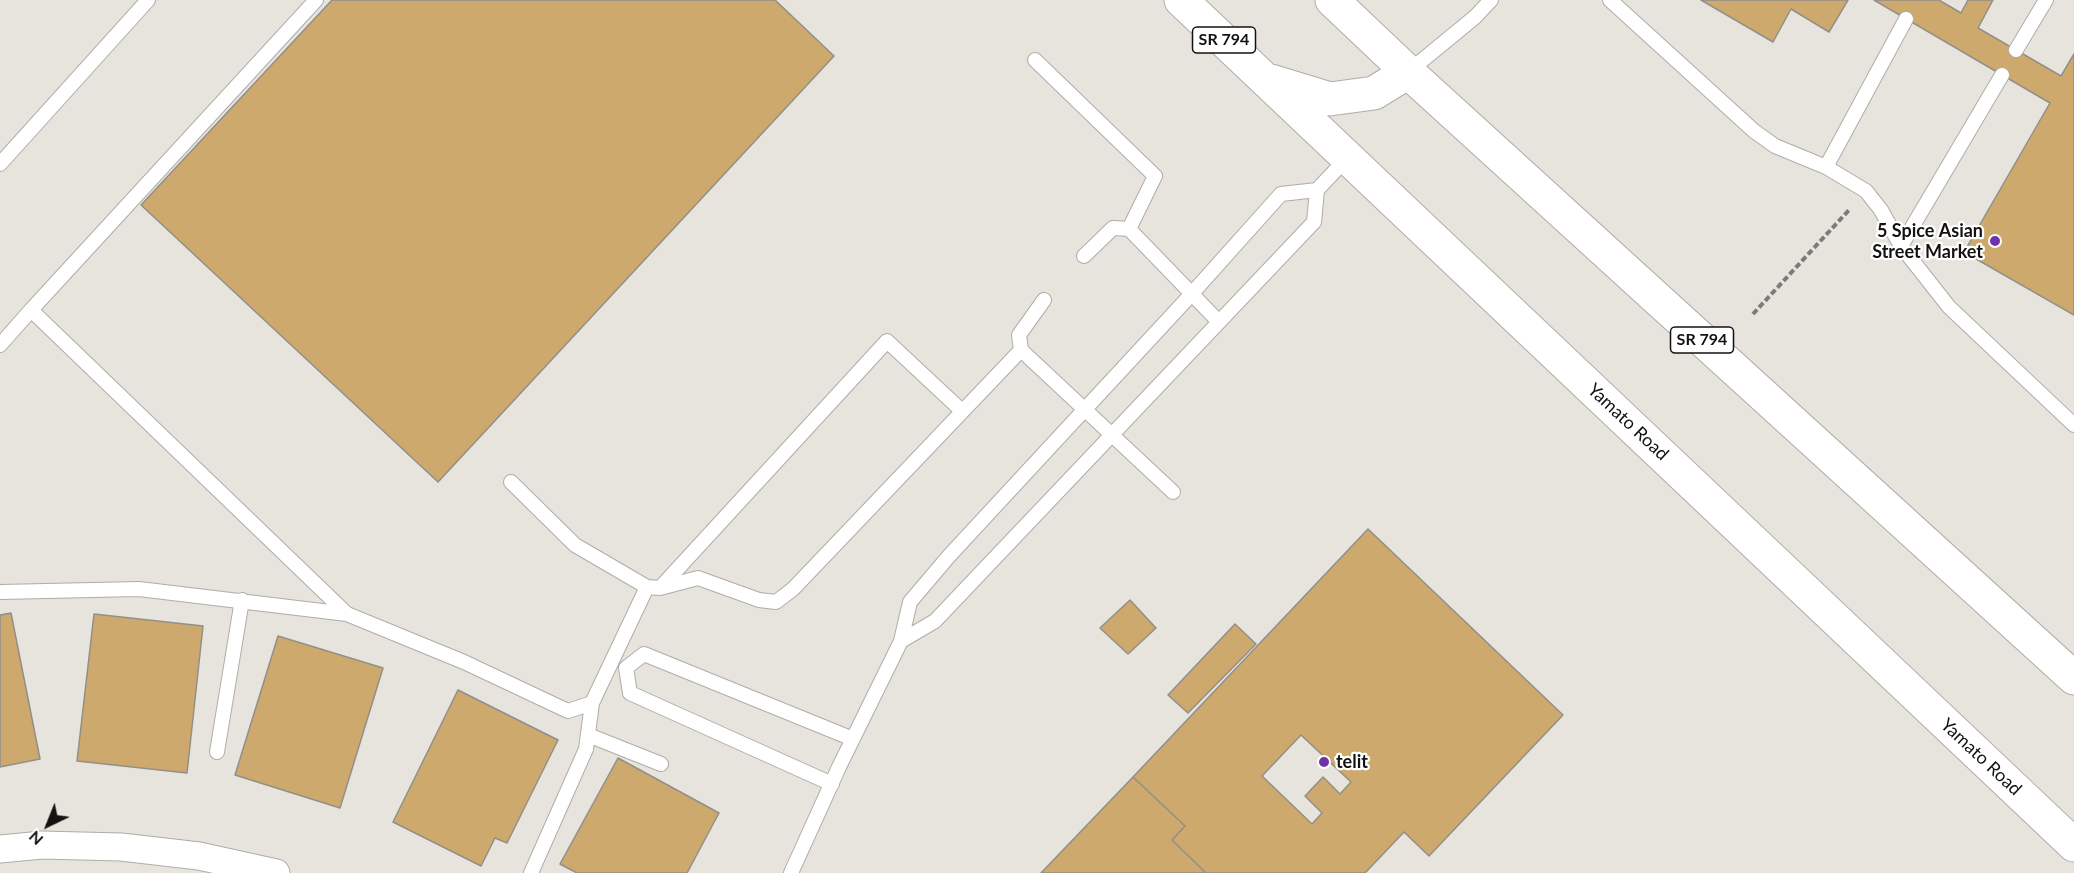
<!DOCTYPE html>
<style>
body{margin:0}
#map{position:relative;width:2074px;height:873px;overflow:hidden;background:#e7e3dd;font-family:Lato,sans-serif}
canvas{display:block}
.north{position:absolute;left:18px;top:795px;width:60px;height:60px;-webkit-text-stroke:4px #fff;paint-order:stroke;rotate:223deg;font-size:16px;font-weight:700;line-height:24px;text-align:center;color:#131210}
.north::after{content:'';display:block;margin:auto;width:21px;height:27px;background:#131210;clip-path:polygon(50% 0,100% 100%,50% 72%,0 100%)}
</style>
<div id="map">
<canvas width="2074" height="873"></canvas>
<div class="north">N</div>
</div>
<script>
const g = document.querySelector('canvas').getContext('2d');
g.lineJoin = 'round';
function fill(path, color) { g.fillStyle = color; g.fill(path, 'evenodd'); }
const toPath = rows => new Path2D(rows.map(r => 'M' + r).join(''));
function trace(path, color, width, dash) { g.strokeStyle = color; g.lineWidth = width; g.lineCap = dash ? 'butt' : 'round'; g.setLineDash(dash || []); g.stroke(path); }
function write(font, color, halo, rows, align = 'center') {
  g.font = font + ' Lato,sans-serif'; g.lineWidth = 4.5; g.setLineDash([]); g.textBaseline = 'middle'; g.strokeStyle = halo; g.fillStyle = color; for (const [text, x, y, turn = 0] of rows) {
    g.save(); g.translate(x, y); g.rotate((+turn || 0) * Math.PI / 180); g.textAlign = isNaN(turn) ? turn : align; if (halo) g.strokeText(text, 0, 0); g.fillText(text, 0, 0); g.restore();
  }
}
const building = toPath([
 [332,0,775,0,834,56,438,482,141,205,332,0],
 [1701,0,1848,0,1829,32,1791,9,1773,42,1701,0],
 [1874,0,1939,0,1961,13,1968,0,1993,0,1978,28,2061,76,2074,54,2074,315,1964,252,2050,103,1874,0],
 [1368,529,1563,715,1429,856,1404,832,1365,873,1206,873,1172,840,1185,826,1133,777,1368,529],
 [1301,735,1351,782,1340,794,1323,777,1305,796,1322,813,1312,824,1262,776,1301,735],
 [1130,600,1156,628,1128,654,1100,628,1130,600],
 [11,613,40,759,0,767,0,615,11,613],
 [94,614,203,626,187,773,77,761,94,614],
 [1235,624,1256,644,1188,713,1168,695,1235,624],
 [278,636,383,668,340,808,235,775,278,636],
 [458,690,558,740,507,843,495,838,481,866,393,822,458,690],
 [618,758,719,813,687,873,577,873,560,864,618,758],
 [1133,777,1185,826,1172,840,1206,873,1041,873,1133,777]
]);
const path = toPath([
 [1753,314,1849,210]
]);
const lane = toPath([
 [1610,0,1754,131,1775,146,1826,167,1866,191,1881,210,1901,246,1949,307,2074,425],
 [2016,50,2046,0],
 [1035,60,1155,176,1129,229],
 [1408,72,1475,17,1491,0],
 [0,164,148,0],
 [1826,167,1906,19],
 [1901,246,2002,75],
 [1084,256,1113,228,1129,229,1219,322],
 [1044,300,1019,335,1021,350,1173,492],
 [31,310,316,0],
 [0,345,31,310,347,614],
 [647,587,660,588,698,578,759,600,776,602,793,589,1021,350],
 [660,588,887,341,962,411],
 [0,592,139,589,347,614,464,662,568,711,592,703,647,587,575,545,511,482],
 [901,641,935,621,1314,222,1317,190,1348,157],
 [626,668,644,654,853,739],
 [626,668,630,693,832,784],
 [588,735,661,764],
 [217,752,242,600],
 [531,873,586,749,592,703],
 [791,873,839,767,901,641,910,602,949,556,1187,299,1281,194,1317,190]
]);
const street = toPath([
 [0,849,42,845,121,847,199,856,276,873]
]);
const primary = toPath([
 [1181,0,2074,845],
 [1332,0,1408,72,2074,678],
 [1271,81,1330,99,1374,93,1408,72]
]);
const markers = [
 [1995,241,6,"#6e33a9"],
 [1324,762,6,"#6e33a9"]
];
const shields = [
 [1224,40,63],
 [1702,340,63]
];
const shieldNames = [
 ["SR 794",1224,40],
 ["SR 794",1702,340]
];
const poiNames = [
 ["5 Spice Asian",1983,231],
 ["Street Market",1983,252],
 ["telit",1336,762,"left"]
];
const streetNames = [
 ["Yamato Road",1628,422,43],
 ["Yamato Road",1981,757,43]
];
fill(building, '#cda96d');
trace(building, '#928f89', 1.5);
trace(lane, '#b0aca7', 16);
trace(street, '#b0aca7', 29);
trace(primary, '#b0aca7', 35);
trace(path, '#7d7b77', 4, [6, 3]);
trace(lane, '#fff', 14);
trace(street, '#fff', 27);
trace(primary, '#fff', 33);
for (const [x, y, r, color] of markers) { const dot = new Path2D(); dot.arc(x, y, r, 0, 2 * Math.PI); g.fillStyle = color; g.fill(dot); trace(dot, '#fff', 2); }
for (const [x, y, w] of shields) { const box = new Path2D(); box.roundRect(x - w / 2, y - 13, w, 26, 4.5); g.fillStyle = '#fff'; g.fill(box); trace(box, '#131210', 1.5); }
write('bold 16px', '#131210', null, shieldNames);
write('bold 18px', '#131210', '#fff', poiNames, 'right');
write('18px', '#131210', '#fff', streetNames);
</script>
